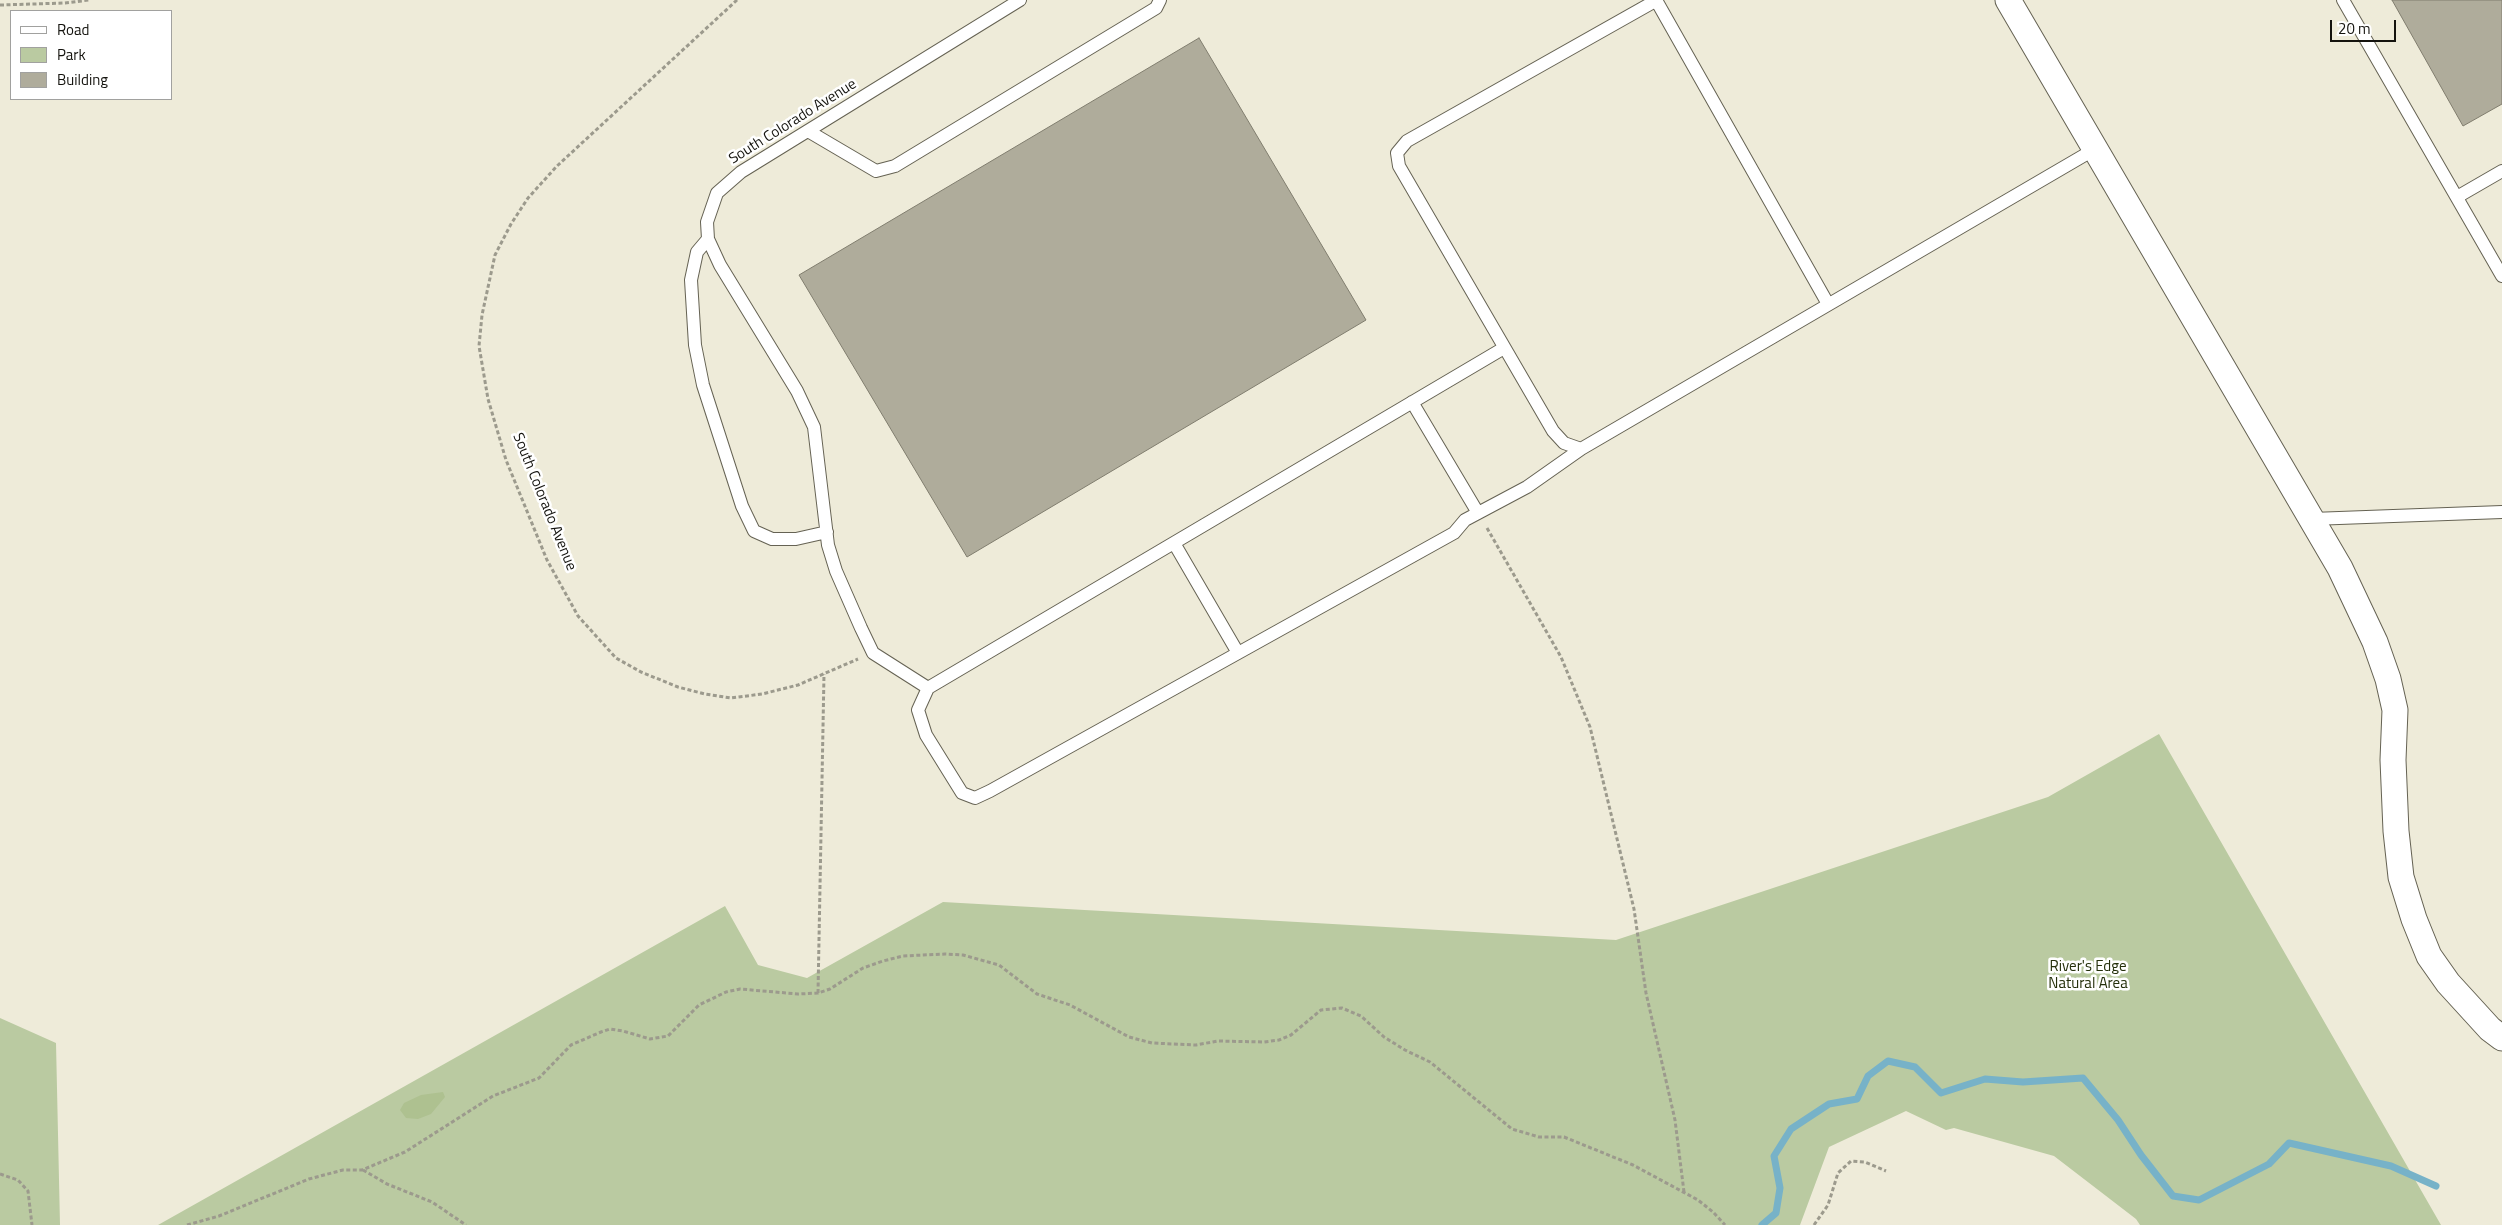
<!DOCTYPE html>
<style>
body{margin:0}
#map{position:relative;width:2502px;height:1225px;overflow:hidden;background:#eeebd9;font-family:"Titillium Web",sans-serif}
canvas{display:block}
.legend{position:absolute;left:10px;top:10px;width:162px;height:90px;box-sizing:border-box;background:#fff;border:1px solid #a1a19f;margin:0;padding:6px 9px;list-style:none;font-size:15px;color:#14130e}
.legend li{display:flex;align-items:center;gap:10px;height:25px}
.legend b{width:25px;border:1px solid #a1a19f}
.scale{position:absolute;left:2330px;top:20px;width:66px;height:22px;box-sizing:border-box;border:2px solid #14130e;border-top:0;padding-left:6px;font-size:15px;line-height:18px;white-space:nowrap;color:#14130e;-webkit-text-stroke:4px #fff;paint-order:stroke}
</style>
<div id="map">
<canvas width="2502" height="1225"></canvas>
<ul class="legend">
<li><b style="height:6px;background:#fff"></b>Road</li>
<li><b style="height:14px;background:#bacaa1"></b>Park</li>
<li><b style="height:14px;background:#afac9b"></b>Building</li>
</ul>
<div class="scale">20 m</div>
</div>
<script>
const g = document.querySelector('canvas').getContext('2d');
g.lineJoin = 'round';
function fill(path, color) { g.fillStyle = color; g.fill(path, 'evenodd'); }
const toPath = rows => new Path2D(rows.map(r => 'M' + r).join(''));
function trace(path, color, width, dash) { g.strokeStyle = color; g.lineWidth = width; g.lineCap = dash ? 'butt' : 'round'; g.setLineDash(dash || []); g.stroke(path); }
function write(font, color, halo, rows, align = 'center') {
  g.font = font + ' "Titillium Web",sans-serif'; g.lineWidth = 5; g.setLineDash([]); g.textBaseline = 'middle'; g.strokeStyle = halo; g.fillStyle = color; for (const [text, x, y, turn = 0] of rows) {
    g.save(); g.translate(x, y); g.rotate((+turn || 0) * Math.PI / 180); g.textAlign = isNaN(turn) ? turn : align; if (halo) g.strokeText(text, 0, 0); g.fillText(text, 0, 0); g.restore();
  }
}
const green = toPath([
 [2159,734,2441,1225,2140,1225,2136,1219,2054,1156,1954,1128,1946,1130,1906,1111,1829,1147,1800,1225,158,1225,725,906,758,965,807,978,943,902,1616,940,2048,797],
 [0,1018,56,1043,60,1225,0,1225]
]);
const forest = toPath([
 [443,1092,445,1097,431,1114,418,1119,406,1118,400,1110,404,1103,421,1095]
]);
const stream = toPath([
 [1762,1225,1776,1213,1780,1188,1774,1156,1791,1129,1829,1104,1857,1099,1868,1076,1888,1061,1915,1067,1941,1093,1985,1079,2023,1082,2083,1078,2118,1120,2141,1155,2173,1196,2199,1200,2269,1164,2289,1143,2391,1166,2436,1186]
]);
const building = toPath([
 [2392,0,2502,0,2502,104,2463,126,2392,0],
 [1199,38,1366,320,967,557,799,275,1199,38]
]);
const path = toPath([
 [737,0,557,166,528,198,511,224,495,255,482,315,479,346,488,399,506,460,547,560,578,616,616,658,641,672,678,687,705,694,731,698,762,694,798,685,858,659],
 [0,5,65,3,89,0],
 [1487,528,1561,657,1590,727,1634,909,1646,993,1675,1120,1684,1192],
 [818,993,824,674],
 [363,1170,387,1184,432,1202,466,1225],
 [0,1174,18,1180,28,1191,32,1225],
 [187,1225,219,1216,309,1179,343,1170,362,1170,405,1152,493,1096,539,1078,571,1045,601,1032,610,1029,623,1031,650,1039,668,1036,699,1005,726,992,740,989,798,994,818,993,830,989,863,968,883,961,903,956,945,954,963,955,999,965,1037,994,1070,1005,1129,1037,1152,1043,1196,1045,1218,1041,1264,1042,1279,1040,1291,1035,1321,1010,1342,1008,1361,1016,1384,1037,1405,1050,1430,1062,1512,1129,1539,1137,1564,1137,1633,1165,1698,1200,1713,1212,1725,1225],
 [1814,1225,1828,1205,1838,1173,1851,1161,1865,1162,1886,1171]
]);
const service = toPath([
 [1656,0,1828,304],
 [1657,0,1407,141,1397,153,1399,166,1553,431,1564,443,1581,449,2095,149],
 [2343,0,2502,276],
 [808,131,876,171,895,166,1156,8,1160,0],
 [2457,197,2502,171],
 [708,239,697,252,691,280,695,345,703,385,742,506,754,531,772,539,796,539,827,532],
 [1504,348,928,688,918,710,926,735,962,793,975,798,990,791,1454,533,1465,520,1527,487,1581,449],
 [1412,402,1478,513],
 [2312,519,2502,512],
 [1174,543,1238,653],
 [928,688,873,653,861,628,836,571,828,545,814,427,797,391,720,265,708,239,707,222,717,193,741,172,1020,0]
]);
const minor = toPath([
 [2008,0,2340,568,2375,642,2388,679,2395,710,2393,760,2396,831,2401,877,2414,919,2429,956,2448,983,2490,1029,2502,1038]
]);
const streetNames = [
 ["South Colorado Avenue",793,122,-32],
 ["South Colorado Avenue",544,502,68]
];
const parkNames = [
 ["River's Edge",2088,967],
 ["Natural Area",2088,984]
];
fill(green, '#bacaa1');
fill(forest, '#aec190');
trace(stream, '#77b2c8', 7);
fill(building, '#afac9b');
trace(building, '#807d6e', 1);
trace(service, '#656253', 14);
trace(minor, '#656253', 27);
trace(path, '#9c9a8d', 3, [4, 2.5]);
trace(service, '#fff', 12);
trace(minor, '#fff', 25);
write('15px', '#14130e', '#fff', streetNames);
write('15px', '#242f0a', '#fff', parkNames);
</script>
